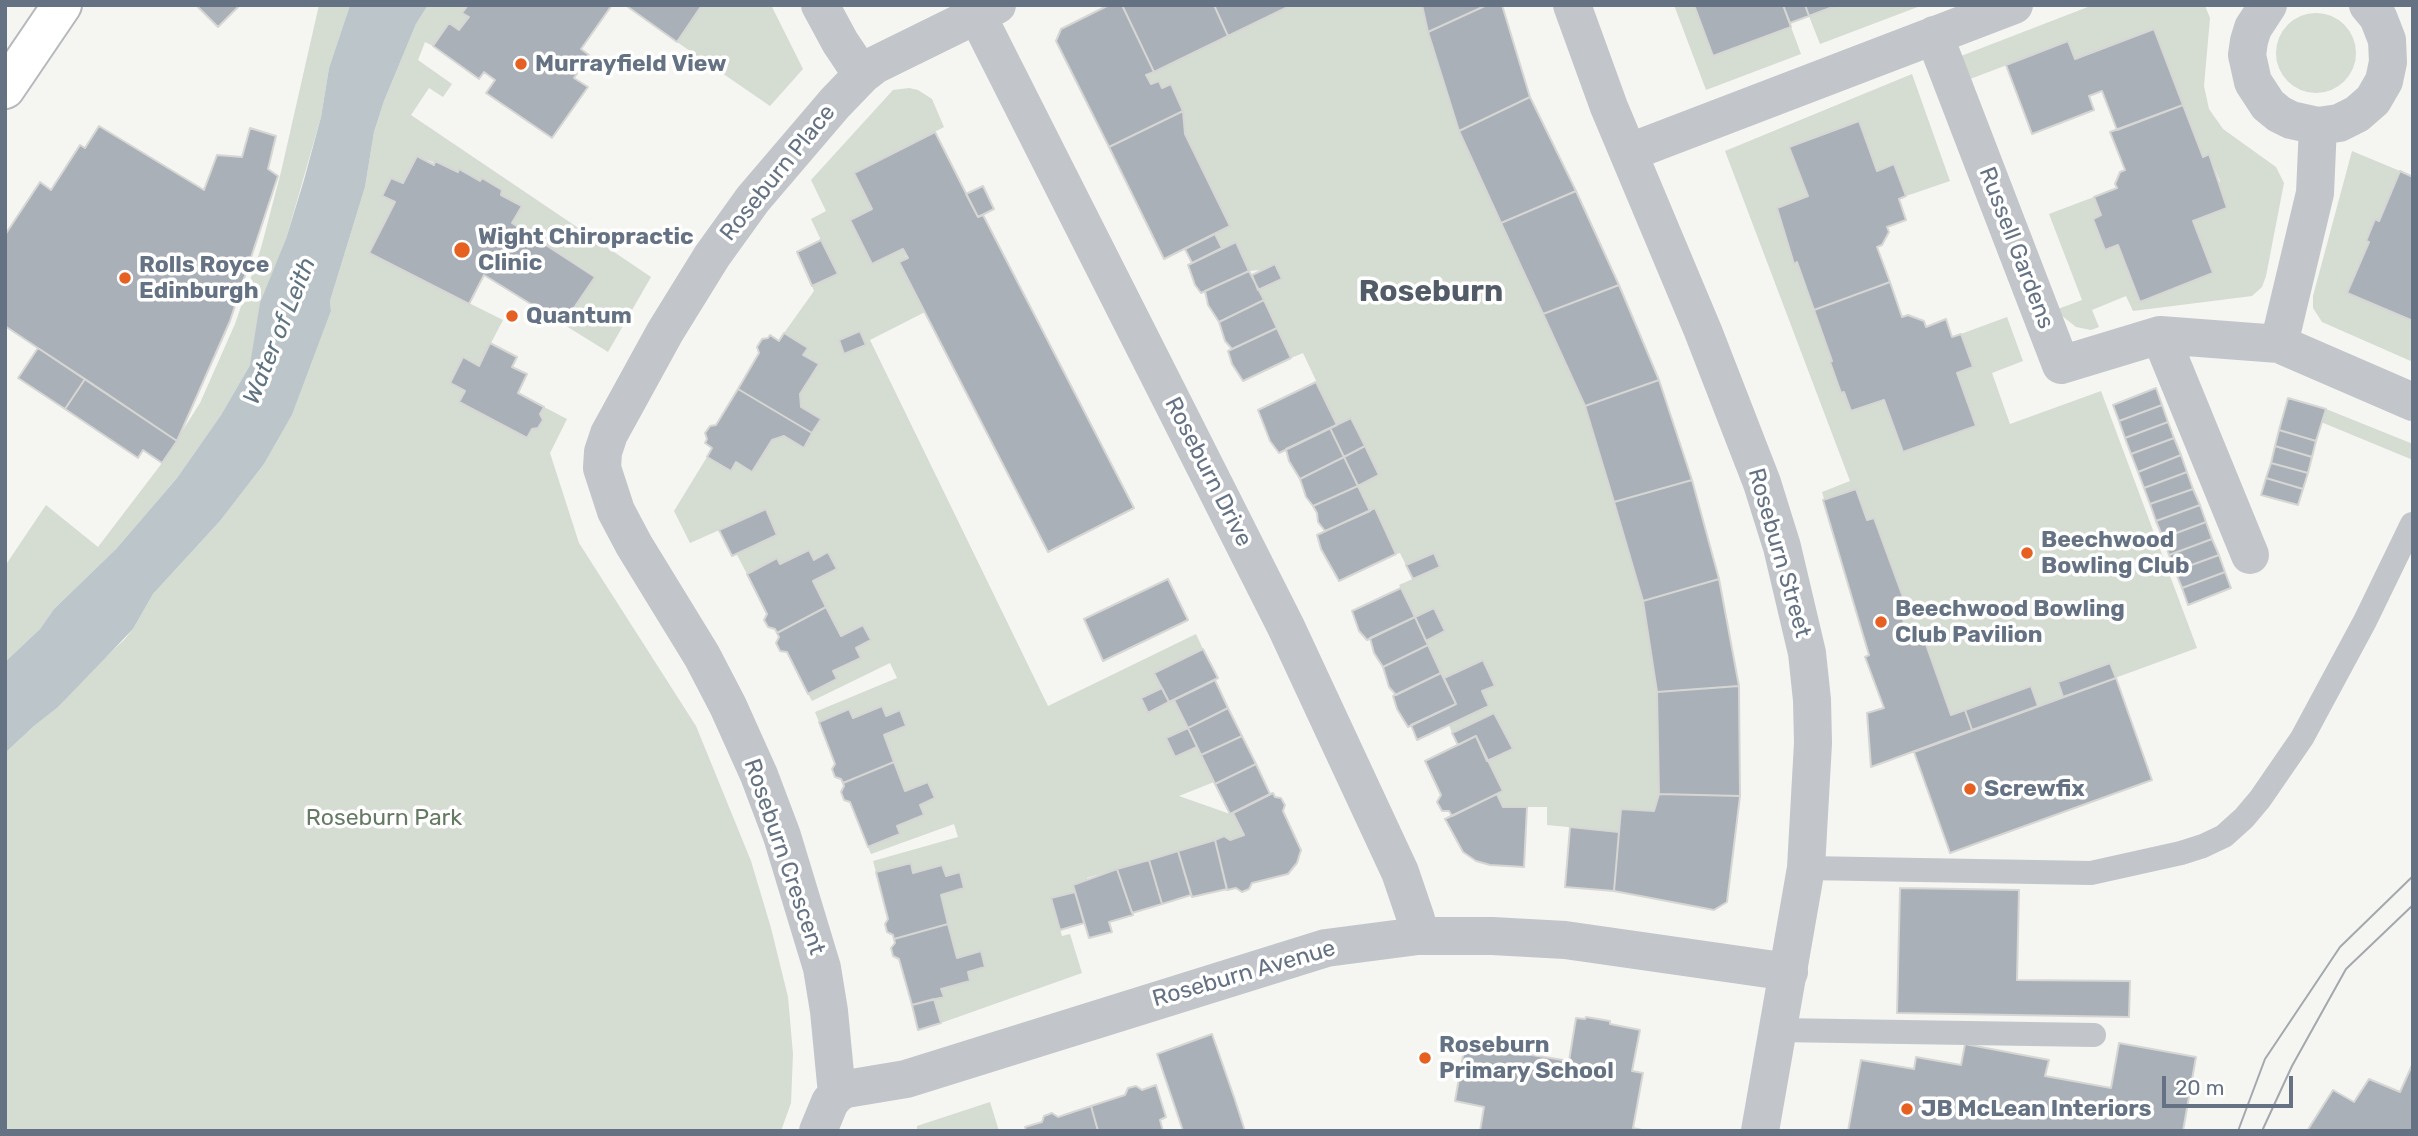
<!DOCTYPE html>
<style>
body{margin:0}
#map{position:relative;width:2418px;height:1136px;overflow:hidden;background:#f5f5f1;font-family:Rubik,sans-serif}
canvas{display:block}
.frame{position:absolute;inset:0;border:7px solid #647283;pointer-events:none}
.scale{position:absolute;left:2162px;top:1076px;width:131px;height:32px;box-sizing:border-box;border:4px solid #647283;border-top:0;padding-left:9px;font-size:21px;line-height:24px;white-space:nowrap;color:#647283;-webkit-text-stroke:5px #fff;paint-order:stroke}
</style>
<div id="map">
<canvas width="2418" height="1136"></canvas>
<div class="frame"></div>
<div class="scale">20 m</div>
</div>
<script>
const g = document.querySelector('canvas').getContext('2d');
g.lineJoin = 'round';
function fill(path, color) { g.fillStyle = color; g.fill(path, 'evenodd'); }
const toPath = rows => new Path2D(rows.map(r => 'M' + r).join(''));
function trace(path, color, width, dash) { g.strokeStyle = color; g.lineWidth = width; g.lineCap = dash ? 'butt' : 'round'; g.setLineDash(dash || []); g.stroke(path); }
function write(font, color, halo, rows, align = 'center') {
  g.font = font + ' Rubik,sans-serif'; g.lineWidth = 7; g.setLineDash([]); g.textBaseline = 'middle'; g.strokeStyle = halo; g.fillStyle = color; for (const [text, x, y, turn = 0] of rows) {
    g.save(); g.translate(x, y); g.rotate((+turn || 0) * Math.PI / 180); g.textAlign = isNaN(turn) ? turn : align; if (halo) g.strokeText(text, 0, 0); g.fillText(text, 0, 0); g.restore();
  }
}
const green = toPath([
 [319,5,350,5,329,68,321,117,250,365,221,415,177,478,116,549,54,609,40,629,5,662,5,566,46,505,98,547,162,463,200,403,235,324,261,248,281,172],
 [428,5,468,5,463,13,469,17,459,30,448,24,433,46,425,42,418,60,452,84,443,97,429,88,411,115,651,277,608,352,563,324,595,276,512,223,522,206,501,195,502,190,482,178,480,181,459,169,458,172,417,156,403,183,391,178,382,195,395,202,369,253,503,320,479,366,464,358,465,391,459,402,527,438,532,429,538,427,543,420,540,414,544,407,567,419,550,453,579,543,696,726,751,861,771,928,788,997,793,1054,791,1103,781,1131,5,1131,5,753,34,726,57,708,94,667,124,640,133,629,153,594,220,521,264,464,292,415,331,311,330,301,365,187,374,132,384,101,416,24],
 [702,5,771,5,803,69,770,106,677,42],
 [1292,5,1422,5,1428,32,1585,406,1643,601,1657,692,1659,794,1654,811,1621,809,1619,832,1547,825,1547,807,1503,807,1497,794,1502,791,1487,761,1513,748,1495,714,1452,733,1449,725,1488,706,1482,691,1495,686,1483,660,1444,678,1426,641,1445,631,1434,608,1415,617,1399,585,1440,567,1406,565,1400,553,1396,554,1375,508,1370,511,1358,486,1379,475,1352,418,1337,425,1303,353,1291,358,1258,290,1282,279,1275,265,1261,270,1249,271,1236,242,1222,248,1215,234,1230,226,1185,134,1171,85,1162,88,1158,81,1151,84,1146,76],
 [1674,5,1694,5,1714,56,1791,27,1801,54,1706,90],
 [1838,5,1923,5,1820,44,1809,16],
 [2093,5,2204,5,2206,8,2210,18,2204,86,2209,109,2223,129,2276,167,2284,183,2266,276,2262,287,2252,296,2133,311,2126,296,2092,310,2099,327,2091,330,2076,327,2061,315,2058,309,2082,300,2049,214,2094,197,2101,215,2093,219,2105,250,2118,245,2139,301,2213,273,2193,221,2220,181,2209,155,2203,157,2154,29,2075,59,2068,42,1970,79,1961,56],
 '2276 53a40 40 0 1 1 80 0a40 40 0 1 1-80 0Z',
 [1912,74,1950,181,1906,196,1894,164,1877,171,1790,147,1808,196,1777,208,1794,263,1797,262,1832,361,1830,363,1841,392,1844,392,1851,411,1884,400,1903,452,1975,426,1957,373,1973,366,1961,334,2007,317,2023,361,1992,373,2010,424,2101,391,2197,648,1871,767,1867,713,1884,707,1865,657,1869,654,1822,492,1850,481,1725,151],
 [909,88,918,90,932,99,944,127,854,174,872,209,850,221,872,264,903,249,925,312,870,340,1048,706,1196,634,1203,649,1155,673,1162,688,1141,699,1148,713,1174,700,1188,728,1166,739,1175,757,1197,747,1214,782,1179,796,1230,814,1233,813,1244,835,1230,840,1224,837,1087,878,1087,881,1073,885,1075,892,1051,898,1062,936,1070,934,1082,973,941,1023,934,999,944,997,941,989,970,981,968,972,985,967,981,951,957,958,941,895,964,888,960,873,946,876,942,865,913,873,910,863,876,872,873,861,958,837,954,824,871,854,868,847,900,834,897,826,924,815,920,805,935,798,928,782,905,791,884,735,900,710,886,716,853,718,849,710,819,722,815,712,897,678,890,663,812,701,808,694,837,680,833,671,860,658,856,648,870,640,841,636,813,581,836,569,829,553,814,560,809,550,780,564,776,558,747,574,736,553,776,535,767,509,690,543,674,511,707,457,736,462,752,472,772,440,784,436,804,447,820,419,801,407,800,394,819,364,803,355,807,347,784,333,814,291,812,286,837,274,811,219,826,211,811,180,893,90],
 [2352,151,2400,171,2379,221,2375,219,2366,241,2369,242,2347,292,2413,321,2413,362,2322,322,2313,308,2313,296],
 [2326,409,2413,444,2413,460,2321,422],
 [990,1102,999,1131,917,1131,917,1126]
]);
const water = toPath([
 [350,5,428,5,416,24,384,101,374,132,365,187,330,301,331,311,292,415,264,464,220,521,153,594,133,629,57,708,34,726,5,753,5,662,40,629,54,609,116,549,177,478,221,415,250,365,260,303,286,239,304,180,321,117,329,68]
]);
const building = toPath([
 [196,5,240,5,218,27,196,5],
 [468,5,612,5,581,49,589,55,574,78,588,87,552,138,486,93,495,80,484,72,479,79,433,46,449,23,459,30,469,17,462,13,468,5],
 [629,5,702,5,677,42,628,7,629,5],
 [1109,5,1122,5,1154,72,1146,75,1151,84,1159,81,1162,88,1171,84,1183,111,1109,147,1056,41,1061,29,1109,5],
 [1122,5,1214,5,1228,36,1154,72,1122,5],
 [1214,5,1292,5,1228,36,1214,5],
 [1422,5,1487,5,1428,32,1422,5],
 [1487,5,1502,5,1530,97,1459,131,1428,32,1487,5],
 [1694,5,1783,5,1791,27,1713,56,1694,5],
 [1783,5,1805,5,1809,16,1790,23,1783,5],
 [1805,5,1838,5,1809,16,1805,5],
 [2154,29,2183,105,2117,130,2102,91,2089,96,2094,110,2032,134,2006,65,2068,41,2075,59,2154,29],
 [1530,97,1576,191,1501,223,1459,131,1530,97],
 [2183,105,2203,157,2209,154,2227,208,2193,221,2213,273,2140,302,2118,245,2105,250,2093,219,2101,215,2094,197,2117,188,2115,184,2120,172,2125,170,2110,132,2183,105],
 [1183,111,1185,134,1230,226,1164,259,1109,147,1183,111],
 [1859,121,1877,171,1894,164,1906,196,1899,199,1906,220,1887,227,1889,232,1882,245,1877,247,1890,282,1814,310,1797,262,1794,264,1777,208,1808,196,1789,147,1859,121],
 [99,126,204,190,217,155,242,157,250,128,276,136,268,169,278,176,230,321,177,441,5,326,5,235,40,182,51,190,80,145,85,148,99,126],
 [935,132,978,217,983,215,1134,508,1048,552,899,262,908,258,903,249,872,264,850,220,872,209,854,173,935,132],
 [417,156,434,165,435,161,458,172,459,169,480,181,482,178,502,190,501,195,522,206,512,223,595,277,563,324,484,275,469,304,369,253,395,202,382,196,391,178,403,183,417,156],
 [2400,171,2413,177,2413,321,2347,293,2369,242,2366,241,2375,219,2379,221,2400,171],
 [983,186,994,209,978,217,966,194,983,186],
 [1576,191,1619,285,1543,314,1501,223,1576,191],
 [1215,234,1222,248,1192,263,1185,249,1215,234],
 [821,240,838,274,812,286,797,252,821,240],
 [1236,242,1249,271,1201,293,1195,285,1188,265,1236,242],
 [1275,264,1282,279,1258,290,1252,275,1275,264],
 [1249,271,1264,300,1219,322,1208,305,1205,291,1249,271],
 [1890,282,1902,317,1908,315,1924,321,1926,327,1946,319,1952,337,1961,334,1973,367,1957,373,1976,426,1903,452,1884,400,1851,411,1844,392,1841,393,1830,362,1832,361,1814,310,1890,282],
 [1619,285,1659,380,1585,406,1543,314,1619,285],
 [1264,300,1277,328,1232,349,1225,341,1219,322,1264,300],
 [1277,328,1291,358,1243,381,1232,364,1228,351,1277,328],
 [860,331,866,345,844,354,839,340,860,331],
 [784,333,808,348,803,355,819,364,800,394,801,407,821,419,812,433,738,389,759,353,757,347,762,339,768,338,770,335,779,341,784,333],
 [490,343,517,357,512,367,527,374,518,393,544,407,540,414,543,420,538,428,532,429,527,438,459,402,465,391,450,383,463,357,479,366,490,343],
 [38,348,85,379,65,409,18,378,38,348],
 [85,379,177,441,162,463,143,450,138,458,65,409,85,379],
 [1659,380,1692,480,1614,502,1585,406,1659,380],
 [1316,382,1337,425,1279,453,1270,441,1258,410,1316,382],
 [2156,388,2162,405,2119,421,2113,405,2156,388],
 [738,389,812,433,804,448,784,436,772,440,752,472,736,462,731,471,707,457,712,448,705,443,707,439,705,433,710,426,716,425,738,389],
 [2288,398,2326,409,2316,441,2279,430,2288,398],
 [2162,405,2168,422,2125,438,2119,421,2162,405],
 [1351,418,1365,446,1344,457,1330,428,1351,418],
 [2168,422,2174,438,2131,454,2125,438,2168,422],
 [1330,428,1344,457,1300,479,1289,461,1286,449,1330,428],
 [2279,430,2316,441,2312,457,2275,446,2279,430],
 [2174,438,2181,455,2138,472,2131,454,2174,438],
 [1365,446,1379,475,1358,486,1344,457,1365,446],
 [2275,446,2312,457,2308,473,2271,463,2275,446],
 [2181,455,2187,472,2144,488,2138,472,2181,455],
 [1344,457,1358,486,1313,506,1306,497,1300,479,1344,457],
 [2271,463,2308,473,2303,489,2266,478,2271,463],
 [2187,472,2193,489,2150,504,2144,488,2187,472],
 [2266,478,2303,489,2298,505,2261,495,2266,478],
 [1692,480,1719,579,1643,601,1614,502,1692,480],
 [1358,486,1370,511,1325,531,1318,522,1317,513,1313,506,1358,486],
 [1856,489,1867,520,1874,518,1907,608,1900,611,1909,637,1922,633,1951,715,1965,710,1972,730,1871,767,1867,713,1884,708,1865,657,1869,655,1823,500,1856,489],
 [2193,489,2200,505,2156,521,2150,504,2193,489],
 [2200,505,2206,522,2163,538,2156,521,2200,505],
 [1375,508,1396,554,1339,581,1321,549,1317,535,1375,508],
 [766,509,777,535,732,556,719,530,766,509],
 [2206,522,2212,539,2169,555,2163,538,2206,522],
 [2212,539,2219,555,2175,571,2169,555,2212,539],
 [809,550,814,560,828,552,837,569,813,581,826,607,777,633,775,629,768,627,764,620,767,614,747,574,777,558,780,564,809,550],
 [1434,553,1440,567,1413,579,1406,565,1434,553],
 [2219,555,2225,572,2182,588,2175,571,2219,555],
 [2225,572,2231,588,2188,605,2182,588,2225,572],
 [1168,579,1188,620,1103,661,1084,619,1168,579],
 [1719,579,1739,686,1657,692,1643,601,1719,579],
 [1401,588,1415,617,1367,640,1359,631,1352,611,1401,588],
 [826,607,841,636,863,625,871,640,856,648,861,658,833,671,837,679,808,694,787,652,780,651,776,643,779,637,777,633,826,607],
 [1434,608,1445,631,1426,641,1415,617,1434,608],
 [1415,617,1428,645,1383,667,1374,653,1370,638,1415,617],
 [1428,645,1441,673,1396,695,1389,687,1383,667,1428,645],
 [1203,649,1218,678,1169,702,1154,673,1203,649],
 [1483,660,1495,686,1482,691,1489,706,1417,740,1411,725,1456,704,1444,678,1483,660],
 [2110,663,2116,678,2063,697,2058,682,2110,663],
 [1441,673,1456,704,1408,727,1397,709,1393,696,1441,673],
 [2116,678,2152,780,1950,853,1914,752,2116,678],
 [1215,680,1228,708,1188,728,1174,700,1215,680],
 [1739,686,1740,796,1659,794,1657,692,1739,686],
 [2031,686,2038,706,1972,730,1965,710,2031,686],
 [1162,688,1169,702,1148,713,1141,698,1162,688],
 [882,706,886,716,900,710,906,726,884,735,894,762,843,783,841,779,835,777,832,769,835,764,819,722,849,709,853,718,882,706],
 [1228,708,1242,736,1201,755,1188,728,1228,708],
 [1494,713,1513,749,1487,761,1476,736,1458,745,1452,733,1494,713],
 [1188,728,1197,747,1175,757,1166,738,1188,728],
 [1242,736,1256,764,1215,784,1201,755,1242,736],
 [1476,736,1503,791,1452,816,1449,811,1442,811,1437,802,1441,795,1425,761,1476,736],
 [894,762,905,791,928,782,935,798,920,805,924,815,897,826,900,834,868,847,850,802,844,800,841,792,844,786,843,783,894,762],
 [1256,764,1270,794,1230,814,1215,784,1256,764],
 [1273,793,1275,797,1281,798,1285,805,1283,811,1301,850,1297,863,1288,874,1252,883,1249,889,1242,892,1236,888,1227,890,1215,840,1224,836,1230,840,1244,835,1233,813,1273,793],
 [1497,794,1503,807,1527,807,1524,867,1490,865,1476,861,1463,852,1445,819,1497,794],
 [1659,794,1740,796,1727,902,1714,910,1614,891,1621,809,1654,811,1659,794],
 [1570,827,1619,832,1614,891,1565,887,1570,827],
 [1215,840,1227,889,1192,897,1178,851,1215,840],
 [1178,851,1191,895,1162,904,1149,860,1178,851],
 [1149,860,1162,904,1132,913,1117,869,1149,860],
 [911,863,913,873,942,865,946,876,960,872,964,888,941,895,948,924,894,939,893,935,887,932,885,924,888,919,876,872,911,863],
 [1117,869,1133,915,1109,922,1112,932,1089,938,1073,885,1117,869],
 [1900,888,2019,890,2017,980,2130,981,2129,1017,1897,1013,1900,888],
 [1075,892,1084,923,1060,930,1051,898,1075,892],
 [948,924,957,958,981,951,985,967,968,972,970,981,941,989,944,997,912,1005,899,959,893,956,891,948,895,943,894,939,948,924],
 [934,999,941,1023,918,1030,912,1005,934,999],
 [1586,1017,1610,1021,1610,1024,1640,1030,1632,1071,1643,1073,1633,1128,1647,1131,1480,1131,1484,1107,1455,1101,1465,1044,1569,1061,1576,1018,1585,1019,1586,1017],
 [1212,1034,1234,1097,1245,1131,1183,1131,1157,1054,1212,1034],
 [2119,1043,2196,1057,2183,1131,1848,1131,1861,1060,1914,1069,1916,1057,1961,1065,1965,1044,2049,1060,2045,1076,2111,1088,2119,1043],
 [2413,1063,2413,1131,2307,1131,2333,1090,2354,1102,2369,1079,2400,1092,2413,1063],
 [1156,1085,1166,1117,1160,1120,1163,1131,1098,1131,1091,1106,1125,1095,1128,1088,1136,1086,1142,1090,1156,1085],
 [1091,1106,1098,1131,1026,1131,1025,1127,1042,1122,1044,1116,1052,1113,1058,1117,1091,1106]
]);
const service = toPath([
 [1806,868,2091,873,2181,853,2203,846,2224,836,2244,818,2260,799,2302,738,2365,621,2412,524],
 [1778,1030,2094,1035]
]);
const minor = toPath([
 [820,5,840,42,862,75],
 [2268,5,2253,28,2249,41,2247,55,2253,82,2268,105,2279,114,2291,120,2318,126,2339,123,2357,114,2373,100,2384,81,2388,62,2387,40,2378,17,2368,5],
 [977,15,1286,627,1400,872,1416,919,1418,936],
 [1934,35,2061,365,2160,335,2279,344,2413,402],
 [1630,152,2014,5],
 [2160,335,2250,555],
 [2279,344,2315,193,2318,126],
 [837,1094,829,1011,822,968,782,836,759,775,728,706,702,656,634,545,616,511,602,468,603,452,609,434,665,332,712,256,753,199,835,103,862,75,875,65,997,5],
 [818,1131,830,1102,837,1094,846,1089,906,1079,1326,948,1418,936,1492,936,1565,940,1789,972]
]);
const tertiary = toPath([
 [1572,5,1609,107,1703,331,1762,483,1782,547,1807,653,1812,700,1813,743,1806,868,1760,1131]
]);
const primary = toPath([
 [5,89,62,5]
]);
const tram = toPath([
 [2238,1131,2265,1059,2340,947,2413,876],
 [2262,1131,2292,1066,2346,969,2413,905]
]);
const markers = [
 [521,64,7,"#e66021"],
 [462,250,9,"#e66021"],
 [125,278,7,"#e66021"],
 [512,316,7,"#e66021"],
 [2027,553,7,"#e66021"],
 [1881,622,7,"#e66021"],
 [1970,789,7,"#e66021"],
 [1425,1058,7,"#e66021"],
 [1907,1109,7,"#e66021"]
];
const poiNames = [
 ["Murrayfield View",535,64],
 ["Wight Chiropractic",478,237],
 ["Clinic",478,263],
 ["Rolls Royce",139,265],
 ["Edinburgh",139,291],
 ["Quantum",526,316],
 ["Beechwood",2041,540],
 ["Bowling Club",2041,566],
 ["Beechwood Bowling",1895,609],
 ["Club Pavilion",1895,635],
 ["Screwfix",1984,789],
 ["Roseburn",1439,1045],
 ["Primary School",1439,1071],
 ["JB McLean Interiors",1921,1109]
];
const streetNames = [
 ["Roseburn Place",778,173,-51],
 ["Russell Gardens",2016,248,69],
 ["Roseburn Drive",1208,472,63],
 ["Roseburn Street",1779,553,74],
 ["Roseburn Crescent",784,857,71],
 ["Roseburn Avenue",1244,974,-16]
];
const parkNames = [
 ["Roseburn Park",384,818]
];
const waterNames = [
 ["Water of Leith",280,331,-68]
];
const districtNames = [
 ["Roseburn",1431,292]
];
fill(green, '#d5dcd2');
fill(water, '#bbc5ca');
fill(building, '#aab0b7');
trace(building, '#d6d7d4', 2);
trace(primary, '#b5b9bd', 42);
trace(service, '#c2c5c9', 24);
trace(minor, '#c2c5c9', 38);
trace(tertiary, '#c2c5c9', 38);
trace(primary, '#fff', 38);
trace(tram, '#a3a8ae', 2);
for (const [x, y, r, color] of markers) { const dot = new Path2D(); dot.arc(x, y, r, 0, 2 * Math.PI); g.fillStyle = color; g.fill(dot); trace(dot, '#fff', 2.5); }
write('bold 23px', '#647283', '#fff', poiNames, 'left');
write('23px', '#647283', '#fff', streetNames);
write('23px', '#657a63', '#fff', parkNames);
write('italic 24px', '#5f7480', '#fff', waterNames);
write('bold 30px', '#525c68', '#fff', districtNames);
</script>
